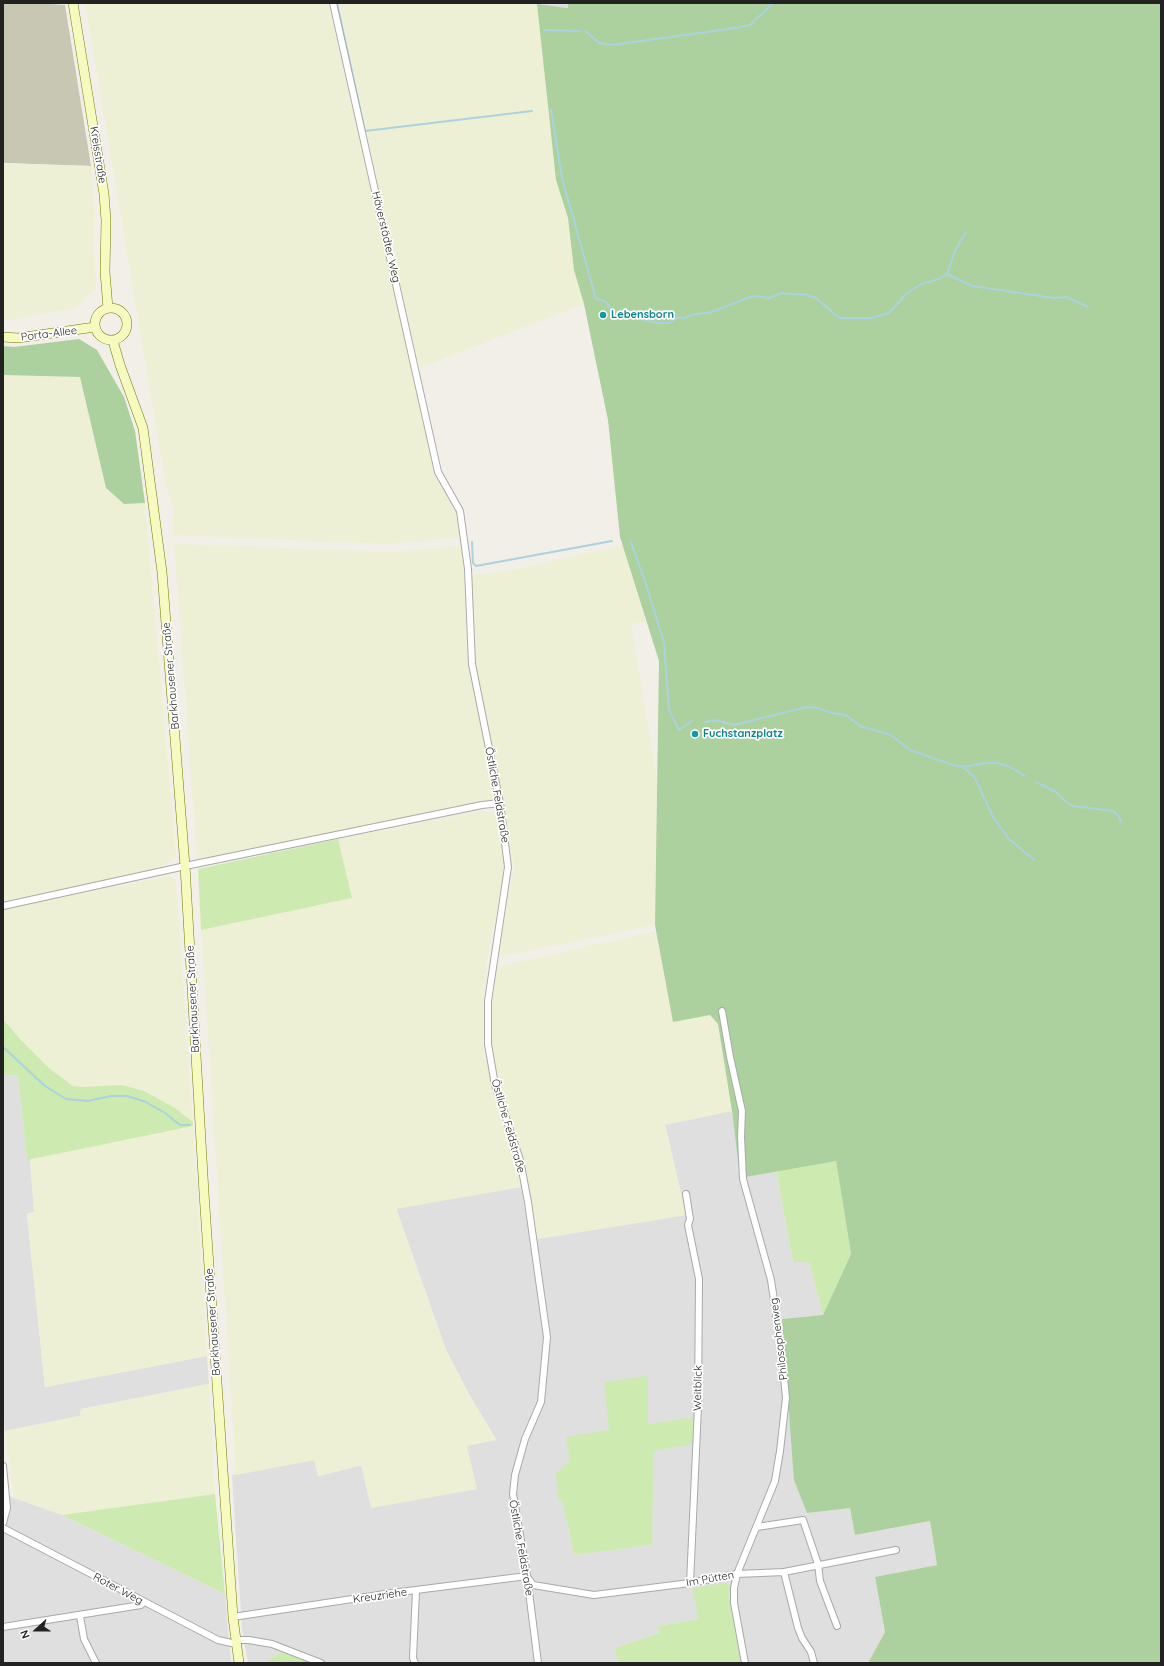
<!DOCTYPE html>
<meta charset="utf-8">
<style>
body{margin:0}
#map{position:relative;width:1164px;height:1666px;overflow:hidden;background:#f2efe9;font-family:Quicksand,sans-serif}
canvas{display:block}
.frame{position:absolute;inset:0;border:4px solid #222;pointer-events:none}
.north{position:absolute;left:16px;top:1610px;width:40px;height:40px;-webkit-text-stroke:3px #fff;paint-order:stroke;rotate:249deg;font-size:11px;font-weight:700;line-height:16px;text-align:center;color:#222}
.north::after{content:'';display:block;margin:auto;width:14px;height:18px;background:#222;clip-path:polygon(50% 0,100% 100%,50% 72%,0 100%)}
</style>
<div id="map">
<canvas width="1164" height="1666"></canvas>
<div class="frame"></div>
<div class="north">N</div>
</div>
<script>
const g = document.querySelector('canvas').getContext('2d');
g.lineJoin = 'round';
function fill(path, color) { g.fillStyle = color; g.fill(path, 'evenodd'); }
const toPath = rows => new Path2D(rows.map(r => 'M' + r).join(''));
function trace(path, color, width, dash) { g.strokeStyle = color; g.lineWidth = width; g.lineCap = dash ? 'butt' : 'round'; g.setLineDash(dash || []); g.stroke(path); }
function write(font, color, halo, rows, align = 'center') {
  g.font = font + ' Quicksand,sans-serif'; g.lineWidth = 3.5; g.setLineDash([]); g.textBaseline = 'middle'; g.strokeStyle = halo; g.fillStyle = color; for (const [text, x, y, turn = 0] of rows) {
    g.save(); g.translate(x, y); g.rotate((+turn || 0) * Math.PI / 180); g.textAlign = isNaN(turn) ? turn : align; if (halo) g.strokeText(text, 0, 0); g.fillText(text, 0, 0); g.restore();
  }
}
const residential = toPath([
 [522,3,568,3,569,8,537,4],
 [18,1075,27,1159,30,1159,34,1212,27,1214,45,1387,207,1356,209,1384,81,1409,80,1416,5,1431,3,1407,3,1076],
 [732,1111,740,1177,776,1170,793,1262,809,1262,823,1315,782,1319,807,1513,850,1507,855,1535,930,1521,937,1565,875,1577,885,1632,868,1663,741,1663,730,1603,729,1586,698,1619,658,1626,660,1633,614,1648,619,1663,327,1663,289,1647,267,1661,259,1663,248,1663,242,1629,232,1475,314,1460,319,1476,362,1465,371,1507,467,1446,496,1439,470,1396,446,1350,396,1208,521,1187,531,1240,686,1215,665,1124],
 [609,1430,692,1444,653,1450,652,1545,574,1555,562,1500,570,1461],
 [3,1494,62,1515,225,1594,231,1663,3,1663]
]);
const construction = toPath([
 [3,3,38,3,65,5,91,166,3,163]
]);
const farmland = toPath([
 [85,3,328,3,437,478,453,502,459,518,461,537,389,544,173,535,173,505,166,487],
 [339,3,537,4,556,180,568,218,574,270,584,304,420,368,401,290],
 [3,163,91,166,95,209,94,241,96,290,87,296,77,308,10,320,3,320],
 [3,375,80,377,106,488,124,504,145,503,176,854,174,859,151,872,3,901],
 [174,544,391,552,462,546,468,664,496,795,492,800,197,861],
 [623,545,646,622,631,624,657,778,655,925,503,956,498,955,514,867,503,804,475,665,471,575,512,570],
 [483,811,495,814,500,822,505,867,487,960,483,1001,483,1044,484,1060,494,1058,492,1042,492,1001,497,967,656,931,673,1022,710,1015,718,1024,732,1111,665,1125,686,1215,531,1240,521,1187,396,1209,446,1350,470,1396,496,1440,467,1446,477,1489,371,1508,361,1465,318,1476,314,1460,236,1475,201,930,352,898,338,839],
 [170,876,175,879,177,893,193,1122,175,1108,73,1086,50,1069,20,1039,3,1019,3,909],
 [193,1126,207,1356,45,1387,27,1214,34,1212,30,1159],
 [209,1384,215,1494,62,1515,14,1497,5,1431,80,1416,81,1409]
]);
const grass = toPath([
 [338,839,352,898,201,930,198,869],
 [3,1019,20,1039,50,1069,73,1086,83,1087,122,1085,144,1091,175,1108,193,1122,193,1126,27,1160,18,1075,3,1076],
 [836,1161,851,1254,823,1315,809,1262,793,1262,776,1170],
 [648,1376,648,1424,695,1417,692,1444,654,1451,652,1545,574,1555,562,1500,558,1499,556,1473,570,1461,566,1437,609,1430,604,1382],
 [215,1494,225,1594,62,1515],
 [726,1583,729,1586,730,1603,741,1663,619,1663,614,1648,660,1633,658,1626,698,1619,693,1588],
 [289,1647,325,1662,327,1663,259,1663,267,1661]
]);
const forest = toPath([
 [568,3,1161,3,1161,1663,868,1663,885,1632,875,1577,937,1565,930,1521,855,1535,850,1508,807,1513,794,1480,782,1319,823,1315,851,1254,836,1161,740,1178,732,1111,718,1024,710,1015,673,1022,655,925,659,661,620,537,608,420,584,304,574,270,568,218,556,180,537,4,568,8],
 [79,339,97,350,124,397,135,431,145,503,124,504,106,488,80,377,3,375,3,346,14,347]
]);
const stream = toPath([
 [337,3,365,131,532,111],
 [544,30,580,31],
 [585,31,599,43,612,45,736,28,750,25,773,3],
 [551,110,562,178,596,299,605,301,611,309],
 [947,274,955,251,966,232],
 [623,312,636,318,658,323,669,323,678,317,684,318,691,315,712,312,750,297,756,296,769,298,781,293,808,295,816,298,839,318,871,318,889,313,907,293,922,284,939,279,947,274,972,286,1054,298,1066,297,1088,307],
 [630,540,646,584,664,643,669,710,679,730,693,720],
 [472,542,473,563,476,566,612,541],
 [705,722,715,720,734,725,807,707,818,708,832,713,846,715,860,726,891,735,910,750,953,765,963,767,987,763,997,763,1010,767,1025,776],
 [963,767,975,778,993,817,1008,838,1034,860],
 [1036,782,1056,792,1066,802,1073,806,1113,811,1118,815,1121,822],
 [3,1047,45,1086,66,1099,88,1101,111,1096,127,1096,146,1102,165,1113,180,1125,190,1125]
]);
const street = toPath([
 [333,3,438,472,460,511,468,569,472,664,500,803,508,867,488,1001,488,1044,495,1085,520,1160,528,1202,547,1337,541,1402,525,1439,515,1475,513,1494,527,1576,538,1663],
 [3,906,190,865,482,805,500,803],
 [722,1011,730,1057,742,1111,741,1137,743,1179,771,1280,781,1347,786,1398,780,1451,775,1481,737,1574,734,1588,734,1603,745,1663],
 [686,1194,690,1219,688,1225,699,1279,698,1407,690,1583],
 [3,1466,7,1508,3,1523],
 [757,1527,803,1520,818,1564,820,1581,837,1626],
 [3,1528,218,1640,236,1644],
 [784,1572,798,1628,802,1638,811,1652,814,1663],
 [528,1578,533,1585,594,1595,690,1583,737,1574,784,1572,896,1550],
 [80,1616,84,1639,96,1663],
 [233,1617,392,1593,527,1576],
 [3,1627,141,1605,144,1602],
 [235,1640,249,1640,272,1644,321,1663],
 [415,1663,413,1658,416,1591]
]);
const secondary = toPath([
 [73,3,104,194,106,220,105,272,108,308],
 '95 324a16 16 0 1 1 32 0a16 16 0 1 1-32 0Z',
 [3,337,18,338,95,327],
 [113,341,120,365,143,428,162,572,185,866,204,1193,233,1617,239,1663]
]);
const markers = [
 [603,315,4,"#0f9aa8"],
 [695,734,4,"#0f9aa8"]
];
const streetNames = [
 ["Kreisstraße",98,155,81],
 ["Häverstädter Weg",386,237,77],
 ["Porta-Allee",49,334,-7],
 ["Barkhausener Straße",171,676,-95],
 ["Östliche Feldstraße",497,795,80],
 ["Barkhausener Straße",193,999,-93],
 ["Östliche Feldstraße",508,1126,74],
 ["Barkhausener Straße",213,1322,-94],
 ["Philosophenweg",779,1339,-97],
 ["Weitblick",698,1388,-89],
 ["Östliche Feldstraße",521,1548,80],
 ["Im Pütten",710,1579,-10],
 ["Roter Weg",118,1589,28],
 ["Kreuzriehe",380,1596,-8]
];
const cultureNames = [
 ["Lebensborn",611,315],
 ["Fuchstanzplatz",703,734]
];
fill(residential, '#e0dfdf');
fill(construction, '#c7c7b4');
fill(farmland, '#eef0d5');
fill(grass, '#cdebb0');
fill(forest, '#add19e');
trace(stream, '#aad3df', 2);
trace(street, '#a9a9a9', 8);
trace(secondary, '#707d05', 10);
trace(street, '#fff', 6);
trace(secondary, '#f7fabf', 9);
for (const [x, y, r, color] of markers) { const dot = new Path2D(); dot.arc(x, y, r, 0, 2 * Math.PI); g.fillStyle = color; g.fill(dot); trace(dot, '#fff', 1.5); }
write('11px', '#222', '#fff', streetNames);
write('bold 11px', '#0d838f', '#fff', cultureNames, 'left');
</script>
